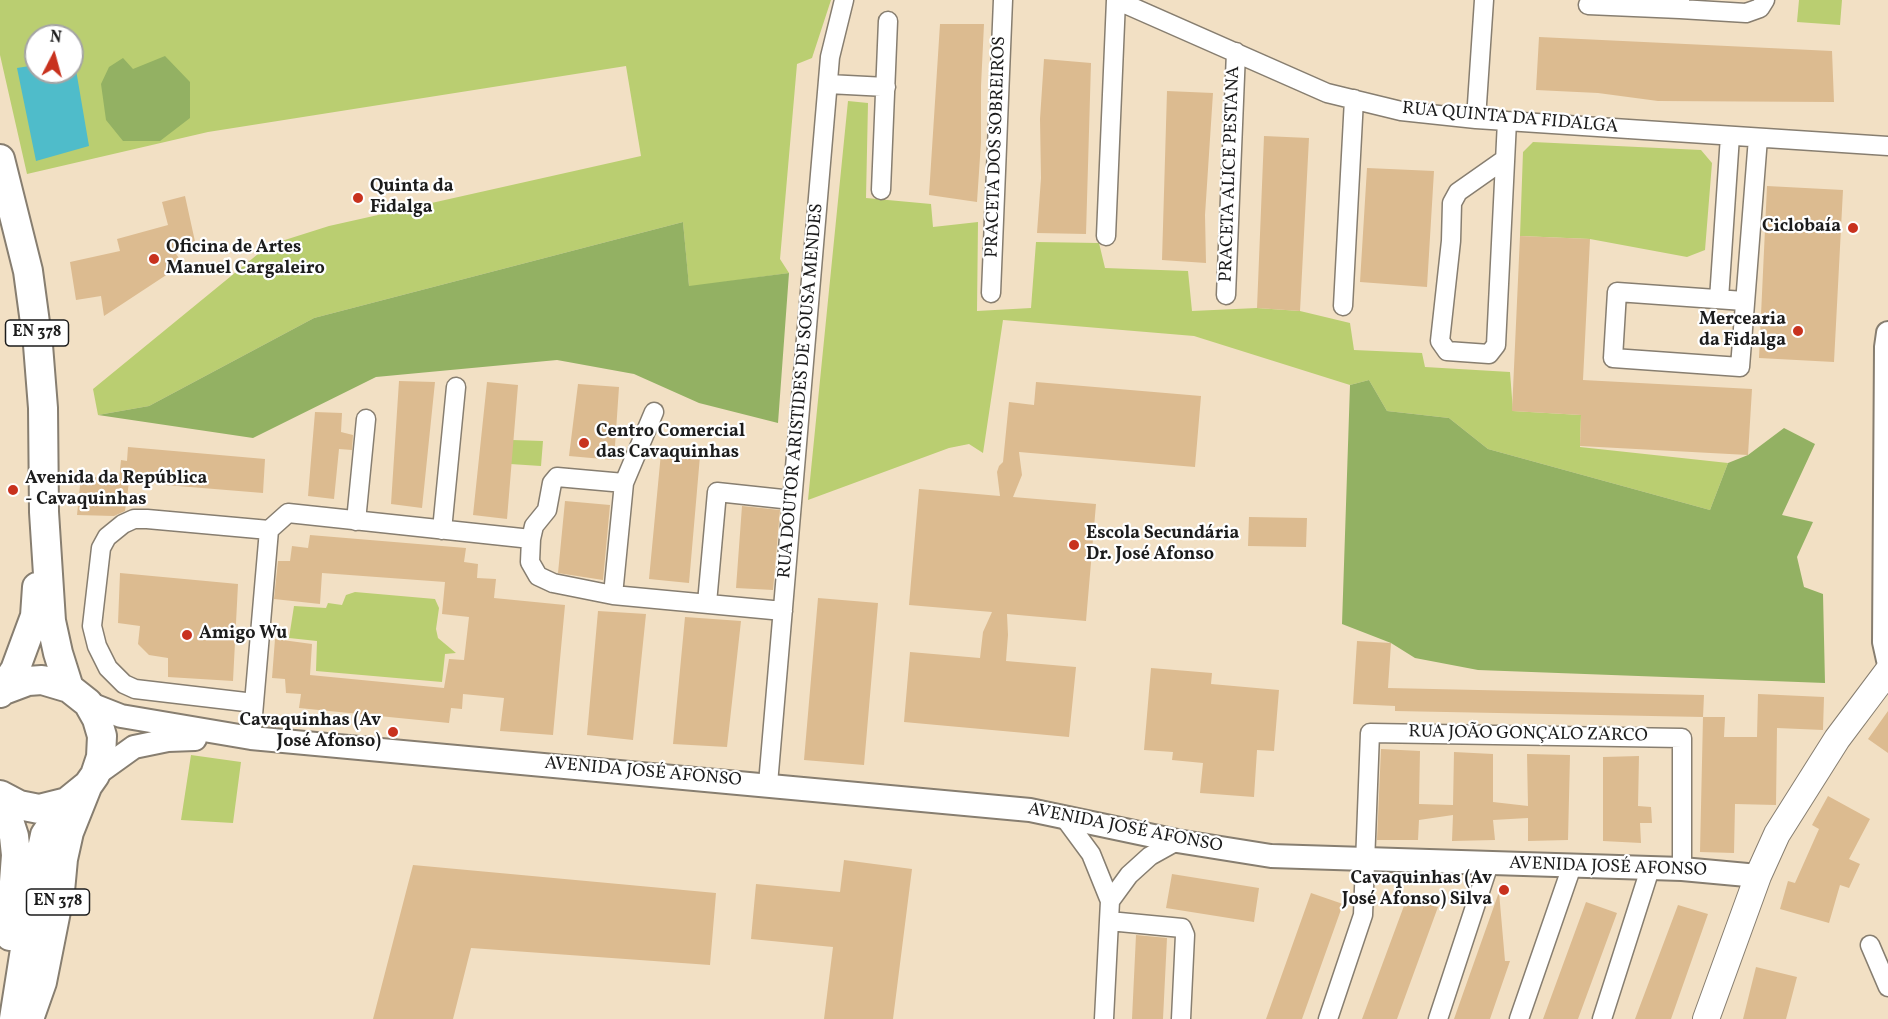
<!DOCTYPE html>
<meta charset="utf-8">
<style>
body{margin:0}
#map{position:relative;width:1888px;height:1019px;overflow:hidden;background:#f2e0c4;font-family:Vollkorn,serif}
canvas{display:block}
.north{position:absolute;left:24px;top:24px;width:60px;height:60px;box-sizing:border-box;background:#fff;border:2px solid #a4a4a4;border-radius:50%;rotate:6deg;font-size:16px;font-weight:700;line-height:24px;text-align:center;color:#1c1c1c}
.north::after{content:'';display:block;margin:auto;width:21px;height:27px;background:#c8321e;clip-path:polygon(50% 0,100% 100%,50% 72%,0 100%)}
</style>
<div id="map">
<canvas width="1888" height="1019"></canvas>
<div class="north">N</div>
</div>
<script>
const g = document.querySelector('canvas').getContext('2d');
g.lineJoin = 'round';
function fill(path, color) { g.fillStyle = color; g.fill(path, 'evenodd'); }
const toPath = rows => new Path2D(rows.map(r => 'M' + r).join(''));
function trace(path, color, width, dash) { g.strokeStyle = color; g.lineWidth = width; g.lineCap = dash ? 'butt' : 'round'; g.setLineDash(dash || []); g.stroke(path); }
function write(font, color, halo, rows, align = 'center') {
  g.font = font + ' Vollkorn,serif'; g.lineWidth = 4.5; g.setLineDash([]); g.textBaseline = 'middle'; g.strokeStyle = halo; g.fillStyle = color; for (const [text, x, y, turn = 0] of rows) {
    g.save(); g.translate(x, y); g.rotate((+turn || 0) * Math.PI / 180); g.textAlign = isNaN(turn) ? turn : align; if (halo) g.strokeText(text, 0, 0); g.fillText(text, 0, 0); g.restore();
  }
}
const green = toPath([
 [0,0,831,0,812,58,797,64,780,259,789,273,689,287,683,222,314,318,149,406,98,415,93,389,269,245,329,226,641,156,626,66,208,132,27,174,0,55],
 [36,36,72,36,72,72,36,72],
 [1799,0,1842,0,1840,25,1797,22],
 [848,101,868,103,866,198,931,204,933,227,978,222,977,311,1031,308,1036,242,1099,243,1105,268,1188,271,1192,311,1257,308,1300,311,1350,323,1354,350,1422,353,1425,367,1510,372,1513,411,1581,415,1580,447,1728,463,1710,510,1488,449,1449,418,1387,411,1369,380,1350,385,1194,336,1003,320,983,453,969,444,949,448,808,500],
 [1533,142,1701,150,1712,163,1705,250,1687,257,1590,239,1520,236,1523,152],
 [512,440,543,441,541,466,510,464],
 [355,592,435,599,439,608,436,629,438,638,456,653,445,654,442,682,316,671,317,641,289,638,294,606,326,608,328,603,342,605,346,595],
 [191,755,241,762,233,823,181,820]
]);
const forest = toPath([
 [165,56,190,82,190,118,160,141,123,141,106,120,101,84,109,67,123,58,133,69],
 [683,222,689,286,789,273,778,423,699,403,634,374,557,360,376,377,253,438,98,415,149,406,314,318],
 [1369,380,1387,411,1449,418,1488,449,1710,510,1728,463,1748,455,1784,428,1815,444,1782,515,1813,522,1797,557,1804,587,1823,594,1825,683,1478,670,1415,658,1391,643,1342,624,1350,385]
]);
const water = toPath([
 [72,58,74,58,89,146,36,161,17,68,36,65,36,72,72,72]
]);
const building = toPath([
 [940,24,984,24,981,86,981,142,977,202,929,195],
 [1539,37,1832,51,1834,102,1658,101,1598,93,1536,90],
 [1044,59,1091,63,1086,234,1037,233,1041,178,1040,119],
 [1167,91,1213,93,1205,215,1206,263,1162,260],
 [1264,136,1309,138,1300,311,1257,308],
 [1367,168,1434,171,1427,287,1360,282],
 [1767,186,1843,190,1834,362,1759,358],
 [185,196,196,246,174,251,183,264,104,316,101,296,76,300,70,262,120,251,117,239,168,225,162,202],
 [1520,236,1590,239,1583,380,1752,389,1748,455,1580,446,1581,415,1512,411],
 [399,381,435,382,422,508,391,504],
 [487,382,518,385,507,519,473,515],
 [1036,382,1201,396,1195,467,1019,452,1022,475,1013,497,1096,504,1086,621,1007,614,1008,635,1006,661,1076,667,1069,737,904,722,910,652,980,658,983,632,992,612,909,605,919,489,1000,496,997,472,999,466,1003,462,1009,402,1034,405],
 [578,384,619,387,614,460,569,456],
 [315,412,342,413,341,432,353,435,352,450,339,449,334,499,308,496],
 [128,447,265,459,263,493,129,482,125,511,114,516,77,515,81,476,119,479,121,460,127,461],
 [661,453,700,456,689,583,649,579],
 [565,501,610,505,603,580,558,573],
 [742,506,780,510,773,590,736,588],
 [1249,517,1307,518,1306,547,1248,546],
 [310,535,466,548,464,562,478,564,477,578,496,579,494,598,565,605,553,735,500,731,504,698,463,694,462,709,451,708,449,723,299,708,301,694,286,693,285,679,272,678,275,639,312,644,310,675,444,688,449,659,464,660,469,617,442,614,445,582,322,573,320,604,274,599,278,561,290,561,292,546,308,548],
 [120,573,238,584,233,681,168,677,168,658,149,655,138,644,140,626,118,623],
 [818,598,878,603,864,765,804,760],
 [598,611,646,614,633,740,587,735],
 [685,617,741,621,727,747,673,744],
 [1357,641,1391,643,1388,688,1704,695,1703,717,1395,711,1395,706,1353,704],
 [1151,668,1212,673,1211,684,1279,690,1274,751,1257,750,1254,797,1200,793,1203,763,1172,760,1173,752,1144,750],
 [1758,694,1824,697,1823,730,1777,728,1776,805,1735,804,1734,853,1700,852,1703,717,1725,717,1724,737,1757,737],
 [1888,711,1888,753,1868,739],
 [1381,749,1420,751,1419,804,1453,805,1454,752,1493,754,1493,802,1528,806,1527,754,1570,755,1568,840,1528,841,1528,818,1493,820,1495,840,1452,841,1453,815,1419,820,1418,840,1377,840],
 [1639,756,1638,806,1651,807,1652,823,1640,823,1641,843,1603,841,1603,757],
 [1828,796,1870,819,1849,859,1860,864,1849,888,1840,885,1829,923,1780,909,1788,881,1795,883,1819,829,1812,825],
 [844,860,912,869,893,1019,824,1019,833,947,751,939,756,884,840,892],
 [413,865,716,893,710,965,471,948,453,1019,373,1019],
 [1172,874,1259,888,1254,922,1166,908],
 [1499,892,1505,961,1510,961,1490,1019,1454,1019],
 [1311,893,1343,904,1302,1019,1266,1019],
 [1408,895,1438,907,1397,1019,1362,1019],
 [1586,902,1617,913,1578,1019,1543,1019],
 [1678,905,1708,914,1671,1019,1635,1019],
 [1136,935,1167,938,1163,1019,1132,1019],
 [1756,967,1797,977,1786,1019,1743,1019]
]);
const minor = toPath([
 [1116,0,1327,93,1401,111,1476,119,1888,146],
 [1680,0,1680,9,1746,13,1760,8,1765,0],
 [1588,5,1680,9],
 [828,84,886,87],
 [1476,119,1484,0],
 [1505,159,1458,192,1452,203,1451,241,1440,341,1447,351,1489,354,1496,345,1507,121],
 [881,190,888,21],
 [1106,236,1116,0],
 [991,293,1003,0],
 [1226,295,1236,52],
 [1719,299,1730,136],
 [1744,301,1617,292,1613,358,1740,367,1758,138],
 [1343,306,1354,99],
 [356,521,366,419],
 [442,530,456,387],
 [531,539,534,526,547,510,552,483,557,477,624,483,654,412],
 [613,595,624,483],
 [707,603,717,492,792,500],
 [254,703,135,689,124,684,108,668,97,646,92,626,101,548,107,537,123,524,134,519,147,519,269,530],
 [251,738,269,530,288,513,531,539,530,562,538,576,553,583,613,595,783,611],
 [768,784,830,57,844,0],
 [1063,816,1091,854,1110,901,1104,1019],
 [1110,901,1129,875,1150,856,1177,841],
 [1109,921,1182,928,1185,935,1181,1019],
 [1870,945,1888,987],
 [1328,1019,1363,915,1370,733,1682,738,1682,869],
 [1438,1019,1489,864],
 [1519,1019,1572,866],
 [1602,1019,1650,869]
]);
const tertiary = toPath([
 [1888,333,1886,347,1884,642,1888,660],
 [88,703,121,716,251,738,1030,810,1177,841,1271,856,1682,869,1758,876],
 [95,775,134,747,168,740,195,739]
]);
const secondary = toPath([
 [1706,1019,1758,876,1777,834,1837,739,1888,671]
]);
const primary = toPath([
 [0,159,28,271,38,345,43,408,44,512,51,621,58,653,69,688],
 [0,693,15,670,35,616,37,587],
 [0,795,19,805,39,809,67,802,88,785,95,775,101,757,102,736,97,719,88,703,69,688,42,680,28,681,4,690],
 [1,796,14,836,16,855,10,936],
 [14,1019,38,867,45,835,67,802],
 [29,1019,42,982,60,891,63,859,69,832,87,787]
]);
const markers = [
 [358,198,6,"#c8321e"],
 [1853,228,6,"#c8321e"],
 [154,259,6,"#c8321e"],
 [1798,331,6,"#c8321e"],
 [584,443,6,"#c8321e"],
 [13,490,6,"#c8321e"],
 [1074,545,6,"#c8321e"],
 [187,635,6,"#c8321e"],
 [393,732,6,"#c8321e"],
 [1504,890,6,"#c8321e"]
];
const shields = [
 [37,333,63],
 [58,902,63]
];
const shieldNames = [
 ["EN 378",37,333],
 ["EN 378",58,902]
];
const streetNames = [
 ["RUA QUINTA DA FIDALGA",1510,119,5],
 ["PRACETA DOS SOBREIROS",997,147,-88],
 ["PRACETA ALICE PESTANA",1231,174,-88],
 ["RUA DOUTOR ARISTIDES DE SOUSA MENDES",802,391,-85],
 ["RUA JOÃO GONÇALO ZARCO",1528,735,1],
 ["AVENIDA JOSÉ AFONSO",643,773,5],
 ["AVENIDA JOSÉ AFONSO",1125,829,11],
 ["AVENIDA JOSÉ AFONSO",1608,868,2]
];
const poiNames = [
 ["Quinta da",370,188],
 ["Fidalga",370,209],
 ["Ciclobaía",1841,228,"right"],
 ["Oficina de Artes",166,249],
 ["Manuel Cargaleiro",166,270],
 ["Mercearia",1786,321,"right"],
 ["da Fidalga",1786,342,"right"],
 ["Centro Comercial",596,433],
 ["das Cavaquinhas",596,454],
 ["Avenida da República",25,480],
 ["- Cavaquinhas",25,501],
 ["Escola Secundária",1086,535],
 ["Dr. José Afonso",1086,556],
 ["Amigo Wu",199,635],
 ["Cavaquinhas (Av",381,722,"right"],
 ["José Afonso)",381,743,"right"],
 ["Cavaquinhas (Av",1492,880,"right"],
 ["José Afonso) Silva",1492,901,"right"]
];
fill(green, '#bace71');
fill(forest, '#93b163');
fill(water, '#4fbcca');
fill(building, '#dcbb90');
trace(minor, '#877e70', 21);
trace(tertiary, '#877e70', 26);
trace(secondary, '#877e70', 28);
trace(primary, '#877e70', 32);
trace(minor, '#fff', 18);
trace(tertiary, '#fff', 22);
trace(secondary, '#fff', 26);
trace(primary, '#fff', 28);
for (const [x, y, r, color] of markers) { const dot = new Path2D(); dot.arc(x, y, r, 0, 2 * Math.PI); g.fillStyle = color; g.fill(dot); trace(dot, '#fff', 2); }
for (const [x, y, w] of shields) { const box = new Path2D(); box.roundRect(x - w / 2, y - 13, w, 26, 4.5); g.fillStyle = '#fff'; g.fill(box); trace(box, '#1c1c1c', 1.5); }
write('bold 16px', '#1c1c1c', null, shieldNames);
write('18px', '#1c1c1c', '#fff', streetNames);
write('bold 18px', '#1c1c1c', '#fff', poiNames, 'left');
</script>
